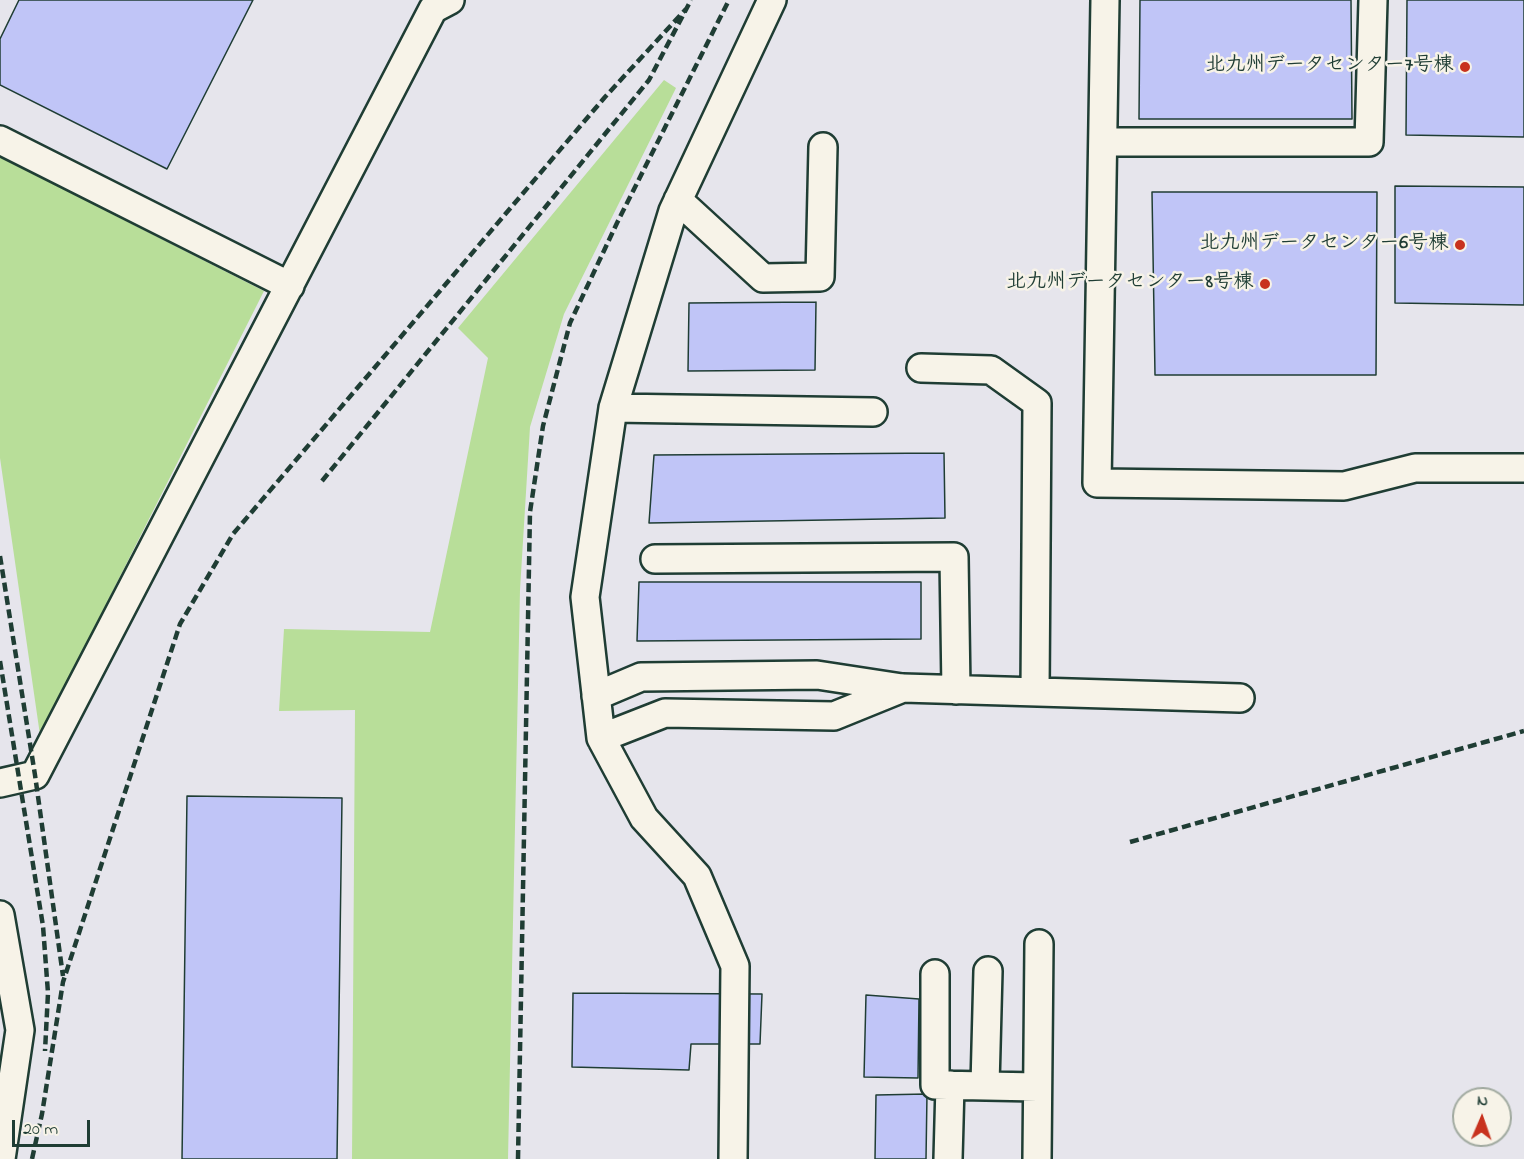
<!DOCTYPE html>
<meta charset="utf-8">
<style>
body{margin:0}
#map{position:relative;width:1524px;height:1159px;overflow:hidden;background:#f7f3e8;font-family:"Indie Flower",sans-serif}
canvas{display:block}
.north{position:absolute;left:1452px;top:1087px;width:60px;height:60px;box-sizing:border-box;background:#f7f3e8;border:2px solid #a1aaa0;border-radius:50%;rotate:2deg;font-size:16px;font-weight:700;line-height:24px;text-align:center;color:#1f3d34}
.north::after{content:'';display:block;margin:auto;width:21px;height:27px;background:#c8321e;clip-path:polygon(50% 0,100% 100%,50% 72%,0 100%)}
.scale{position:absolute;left:12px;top:1120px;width:78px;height:27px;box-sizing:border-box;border:3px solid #1f3d34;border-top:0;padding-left:8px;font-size:18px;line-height:21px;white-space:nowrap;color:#1f3d34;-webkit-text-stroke:4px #f7f3e8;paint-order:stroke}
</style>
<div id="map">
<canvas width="1524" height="1159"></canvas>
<div class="north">N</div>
<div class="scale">20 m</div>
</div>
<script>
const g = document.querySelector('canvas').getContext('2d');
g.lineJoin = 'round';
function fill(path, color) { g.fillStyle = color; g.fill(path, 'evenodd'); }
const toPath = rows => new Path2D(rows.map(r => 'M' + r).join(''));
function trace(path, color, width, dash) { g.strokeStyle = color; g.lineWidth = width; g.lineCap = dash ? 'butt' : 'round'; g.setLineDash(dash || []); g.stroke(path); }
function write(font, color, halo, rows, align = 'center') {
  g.font = font + ' "Indie Flower","Klee One",sans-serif'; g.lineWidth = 5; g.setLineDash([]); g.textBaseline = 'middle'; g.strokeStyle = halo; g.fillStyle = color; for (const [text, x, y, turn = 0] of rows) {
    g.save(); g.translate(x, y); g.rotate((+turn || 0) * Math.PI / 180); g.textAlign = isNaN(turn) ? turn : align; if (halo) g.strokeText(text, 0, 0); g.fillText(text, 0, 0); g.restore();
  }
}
const built = toPath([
 [0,0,1524,0,1524,1159,0,1159],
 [1464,1099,1500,1099,1500,1135,1464,1135]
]);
const green = toPath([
 [664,80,676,88,564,314,530,427,520,590,508,1159,352,1159,355,710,279,711,284,629,430,632,488,358,458,328],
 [0,157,264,291,40,735,0,458]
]);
const building = toPath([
 [19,0,253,0,167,169,0,85,0,39,19,0],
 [1140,0,1351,0,1352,119,1139,119,1140,0],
 [1407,0,1524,0,1524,137,1406,135,1407,0],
 [1395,186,1524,187,1524,305,1395,303,1395,186],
 [1152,192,1377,192,1376,375,1155,375,1152,192],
 [816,302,815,370,688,371,689,303,816,302],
 [944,453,945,518,649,523,654,455,944,453],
 [639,582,921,582,921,639,637,641,639,582],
 [187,796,342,798,337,1159,182,1159,187,796],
 [573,993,762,994,760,1044,691,1044,689,1070,572,1067,573,993],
 [866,995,919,999,918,1078,864,1077,866,995],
 [927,1094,926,1159,875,1159,876,1095,927,1094]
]);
const minor = toPath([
 [1105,0,1097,483,1344,486,1415,468,1524,468],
 [0,140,290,286],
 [1103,142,1369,142,1373,0],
 [678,200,763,278,820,277,823,147],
 [921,368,991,370,1037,403,1035,692],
 [613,408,873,412],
 [655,559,954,557,956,690],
 [596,696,641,677,817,675,902,688],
 [601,738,665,713,834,716,903,688,1240,698],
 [0,783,35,775,433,9,450,0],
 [0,915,20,1030,1,1159],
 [935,974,935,1085,1037,1087],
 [985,1085,988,971],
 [733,1159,735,966,697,876,644,818,601,738,585,597,613,408,673,211,772,0],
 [948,1159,950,1085],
 [1037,1159,1039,944]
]);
const rail = toPath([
 [322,481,649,80,691,0],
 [0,556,35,775,63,976],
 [0,661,43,926,48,993,45,1051],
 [1130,842,1524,731],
 [32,1159,42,1114,63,982,180,624,233,534,605,97,686,9],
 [518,1159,530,512,543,426,570,323,617,223,729,0]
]);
const markers = [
 [1465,67,6,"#c8321e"],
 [1460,245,6,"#c8321e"],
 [1265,284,6,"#c8321e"]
];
const poiNames = [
 ["北九州データセンター7号棟",1453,67],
 ["北九州データセンター6号棟",1448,245],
 ["北九州データセンター8号棟",1253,284]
];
fill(built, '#e6e5ec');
fill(green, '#b8de99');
fill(building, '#c0c5f7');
trace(building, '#1f3d34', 1.5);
trace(minor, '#1f3d34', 32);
trace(minor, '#f7f3e8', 27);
trace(rail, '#1f3d34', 4.5, [9, 4.5]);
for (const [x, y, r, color] of markers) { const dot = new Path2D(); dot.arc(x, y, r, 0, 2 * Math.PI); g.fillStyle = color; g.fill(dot); trace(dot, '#f7f3e8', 2); }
write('bold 20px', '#1f3d34', '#f7f3e8', poiNames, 'right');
</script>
